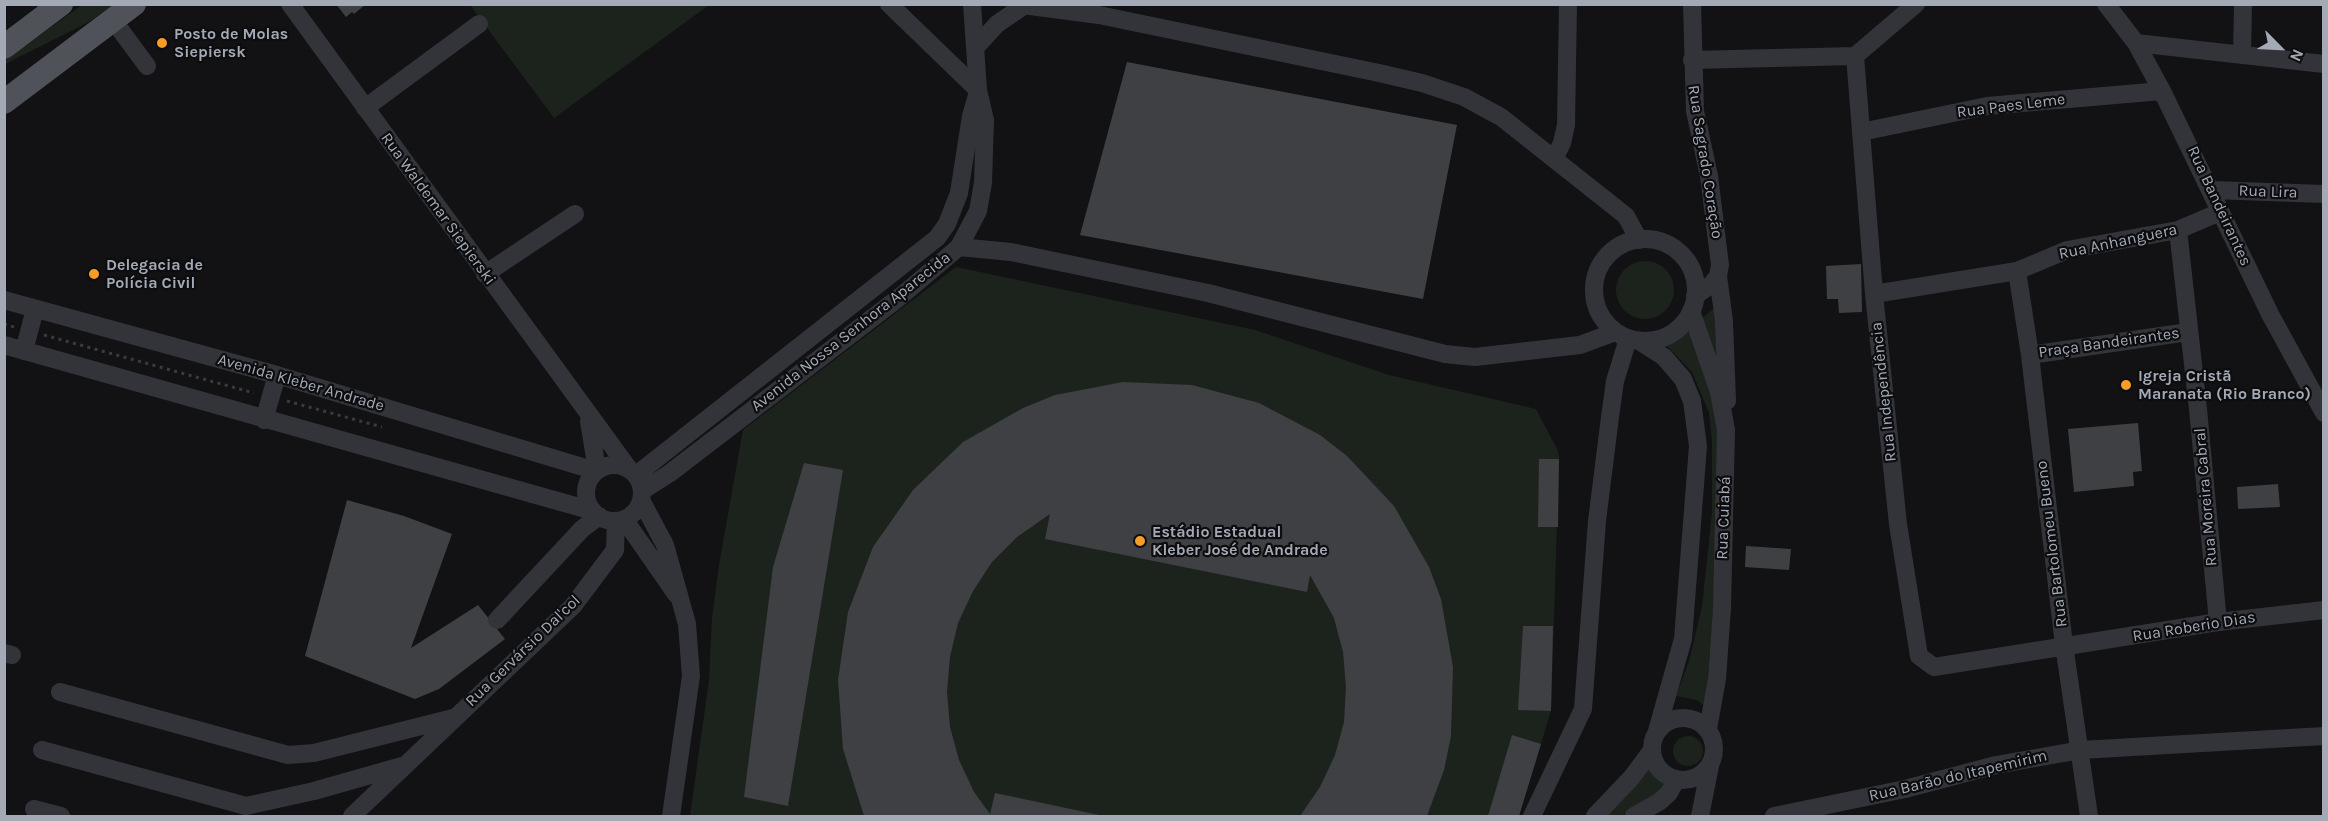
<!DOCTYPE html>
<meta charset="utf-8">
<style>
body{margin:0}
#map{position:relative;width:2328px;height:821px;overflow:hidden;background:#121214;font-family:Karla,sans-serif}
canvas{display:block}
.frame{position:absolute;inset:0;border:6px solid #a3aab5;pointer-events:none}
.north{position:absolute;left:2250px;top:18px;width:60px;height:60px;-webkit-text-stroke:4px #0d0d0f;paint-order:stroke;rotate:114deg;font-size:16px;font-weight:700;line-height:24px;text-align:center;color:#a3aab5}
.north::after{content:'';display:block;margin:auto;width:21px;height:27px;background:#a3aab5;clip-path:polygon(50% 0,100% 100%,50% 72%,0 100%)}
</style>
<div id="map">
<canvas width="2328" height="821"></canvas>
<div class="frame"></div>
<div class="north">N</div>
</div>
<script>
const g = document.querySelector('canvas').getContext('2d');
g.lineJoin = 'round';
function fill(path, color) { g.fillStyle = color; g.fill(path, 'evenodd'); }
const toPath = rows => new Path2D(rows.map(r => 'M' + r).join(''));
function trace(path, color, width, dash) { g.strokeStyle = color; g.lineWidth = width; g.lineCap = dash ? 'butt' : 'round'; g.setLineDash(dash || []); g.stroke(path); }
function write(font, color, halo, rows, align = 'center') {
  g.font = font + ' Karla,sans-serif'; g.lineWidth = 4.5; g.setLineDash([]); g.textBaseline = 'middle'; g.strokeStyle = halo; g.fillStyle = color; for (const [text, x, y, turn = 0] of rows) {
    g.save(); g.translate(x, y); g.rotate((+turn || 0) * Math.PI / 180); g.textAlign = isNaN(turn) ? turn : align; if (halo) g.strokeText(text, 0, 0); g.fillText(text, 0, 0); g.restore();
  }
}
const green = toPath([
 [82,5,113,5,89,22,5,64,4,61],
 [470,5,709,5,554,118],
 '1616 290a29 29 0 1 1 58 0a29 29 0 1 1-58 0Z',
 [956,267,1255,330,1389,375,1536,409,1558,451,1559,459,1551,711,1519,816,690,816,709,680,712,618,719,565,743,430],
 [1718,305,1718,369,1701,319],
 [1688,331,1709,369,1720,418,1715,583,1706,707,1697,700,1676,696,1689,661,1702,607,1712,513,1712,440,1709,413,1692,372,1667,346],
 '1673 751a15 15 0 1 1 30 0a15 15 0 1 1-30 0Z',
 [1651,763,1663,779,1671,784,1621,816,1606,816]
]);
const building = toPath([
 [336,4,366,4,354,14,352,12,346,17],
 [1127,62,1457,125,1423,299,1080,235],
 [1861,264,1862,312,1839,313,1838,299,1827,299,1826,266],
 [1123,382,1192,385,1259,403,1320,435,1347,456,1394,506,1429,567,1441,599,1453,667,1451,736,1444,770,1427,816,1300,816,1320,787,1335,755,1344,722,1346,687,1343,652,1334,618,1310,575,1307,592,1045,539,1050,514,1017,537,992,562,973,591,958,623,950,657,947,692,950,727,959,760,974,792,990,814,995,793,1104,816,864,816,843,749,838,680,848,612,873,547,913,490,963,442,1023,408,1055,395],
 [2138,423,2142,471,2133,472,2134,486,2074,492,2068,429],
 [1539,459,1559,459,1558,527,1538,527],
 [804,463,843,470,788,806,744,797,773,567],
 [2278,484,2280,507,2238,509,2237,487],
 [347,500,404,516,452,534,411,648,478,605,505,639,439,689,415,699,305,656],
 [1746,546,1791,549,1789,570,1745,567],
 [1523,626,1553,626,1551,711,1518,710],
 [1512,735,1541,744,1519,816,1488,816]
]);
const path = toPath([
 [4,324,14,327],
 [44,335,254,393],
 [287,401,382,427]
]);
const minor = toPath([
 [290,4,629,469],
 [889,4,978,90],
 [1015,4,1099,15,1379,73,1422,83,1464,97,1501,117,1626,216,1639,240],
 [1692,4,1695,111,1709,176,1720,265,1718,276,1712,284,1695,296],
 [2106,4,2136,43,2162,91,2270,314,2324,413],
 [113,20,147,66],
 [2136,43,2324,64],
 [976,47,997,24,1022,7],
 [2242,55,2243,4],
 [1855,56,1874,294,1898,524,1919,656,1934,667,2218,622,2324,610],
 [1855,56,1916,4],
 [1692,60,1855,56],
 [365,108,479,24],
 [1861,132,1987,106,2162,91],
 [1554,159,1562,143,1566,125,1568,4],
 [2212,190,2324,194],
 [2178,230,2198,409,2218,622],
 '1594 290a51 51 0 1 1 102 0a51 51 0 1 1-102 0Z',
 [959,247,1011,252,1208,293,1445,354,1475,357,1580,345,1615,332],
 [2017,271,2030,355,2064,645,2089,816],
 [485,274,575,214],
 [1718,276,1724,321,1727,401],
 [1874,294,2017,271,2067,250,2178,230,2220,212],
 [4,300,277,375,596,471],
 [1691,311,1719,392,1726,430,1722,608,1717,679,1708,729],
 [1639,341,1664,357,1683,379,1692,401,1698,446,1683,639,1657,731],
 [4,345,593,511],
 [24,351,35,309],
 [2030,355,2188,332],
 [264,420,277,375],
 [589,421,597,470],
 '586 493a28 28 0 1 1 56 0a28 28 0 1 1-56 0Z',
 [636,475,937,238,947,224,959,193,971,116,978,92],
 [642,491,670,473,901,296,959,247,978,211,983,183,985,120,978,90,972,4],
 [641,500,665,545,687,624,691,676,671,816],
 [624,519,676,594],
 [497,620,582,529,599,516],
 [4,653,12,655],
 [60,692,288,755,314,753,453,718],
 '1652 749a31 31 0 1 1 62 0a31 31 0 1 1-62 0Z',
 [42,750,246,806,314,791,402,766],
 [34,809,61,816],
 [352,816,573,606,615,550,616,521],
 [1532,816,1583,709,1597,521,1610,417,1615,381,1628,339],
 [1595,816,1632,777,1652,750],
 [1634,816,1659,802,1669,793,1676,780],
 [1700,816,1710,766],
 [1774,816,1905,789,1996,765,2081,750,2324,736]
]);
const major = toPath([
 [4,47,61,4],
 [4,102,134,4]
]);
const markers = [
 [162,43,6,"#f69d27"],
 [94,274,6,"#f69d27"],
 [2126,385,6,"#f69d27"],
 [1140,541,6,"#f69d27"]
];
const poiNames = [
 ["Posto de Molas",174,34],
 ["Siepiersk",174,52],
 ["Delegacia de",106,265],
 ["Polícia Civil",106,283],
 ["Igreja Cristã",2138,376],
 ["Maranata (Rio Branco)",2138,394],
 ["Estádio Estadual",1152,532],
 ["Kleber José de Andrade",1152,550]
];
const streetNames = [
 ["Rua Paes Leme",2011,106,-7],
 ["Rua Sagrado Coração",1705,162,81],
 ["Rua Lira",2268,192,2],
 ["Rua Bandeirantes",2219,206,65],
 ["Rua Waldemar Siepierski",438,209,54],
 ["Rua Anhanguera",2118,242,-12],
 ["Avenida Nossa Senhora Aparecida",851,332,-38],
 ["Praça Bandeirantes",2109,343,-8],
 ["Avenida Kleber Andrade",301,383,16],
 ["Rua Independência",1884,392,-96],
 ["Rua Moreira Cabral",2206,497,-95],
 ["Rua Cuiabá",1724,518,-88],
 ["Rua Bartolomeu Bueno",2052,544,-97],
 ["Rua Roberio Dias",2194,627,-9],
 ["Rua Gervársio Dal'col",523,651,-44],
 ["Rua Barão do Itapemirim",1958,776,-13]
];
fill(green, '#1c231c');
fill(building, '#3e4044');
trace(path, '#393b40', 3, [3, 4.5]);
trace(minor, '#333439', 18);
trace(major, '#4f5258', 24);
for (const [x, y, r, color] of markers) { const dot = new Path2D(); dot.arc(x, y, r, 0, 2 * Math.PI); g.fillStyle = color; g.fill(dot); trace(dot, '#0d0d0f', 2); }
write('bold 16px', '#a3aab5', '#0d0d0f', poiNames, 'left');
write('16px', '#a3aab5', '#0d0d0f', streetNames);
</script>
